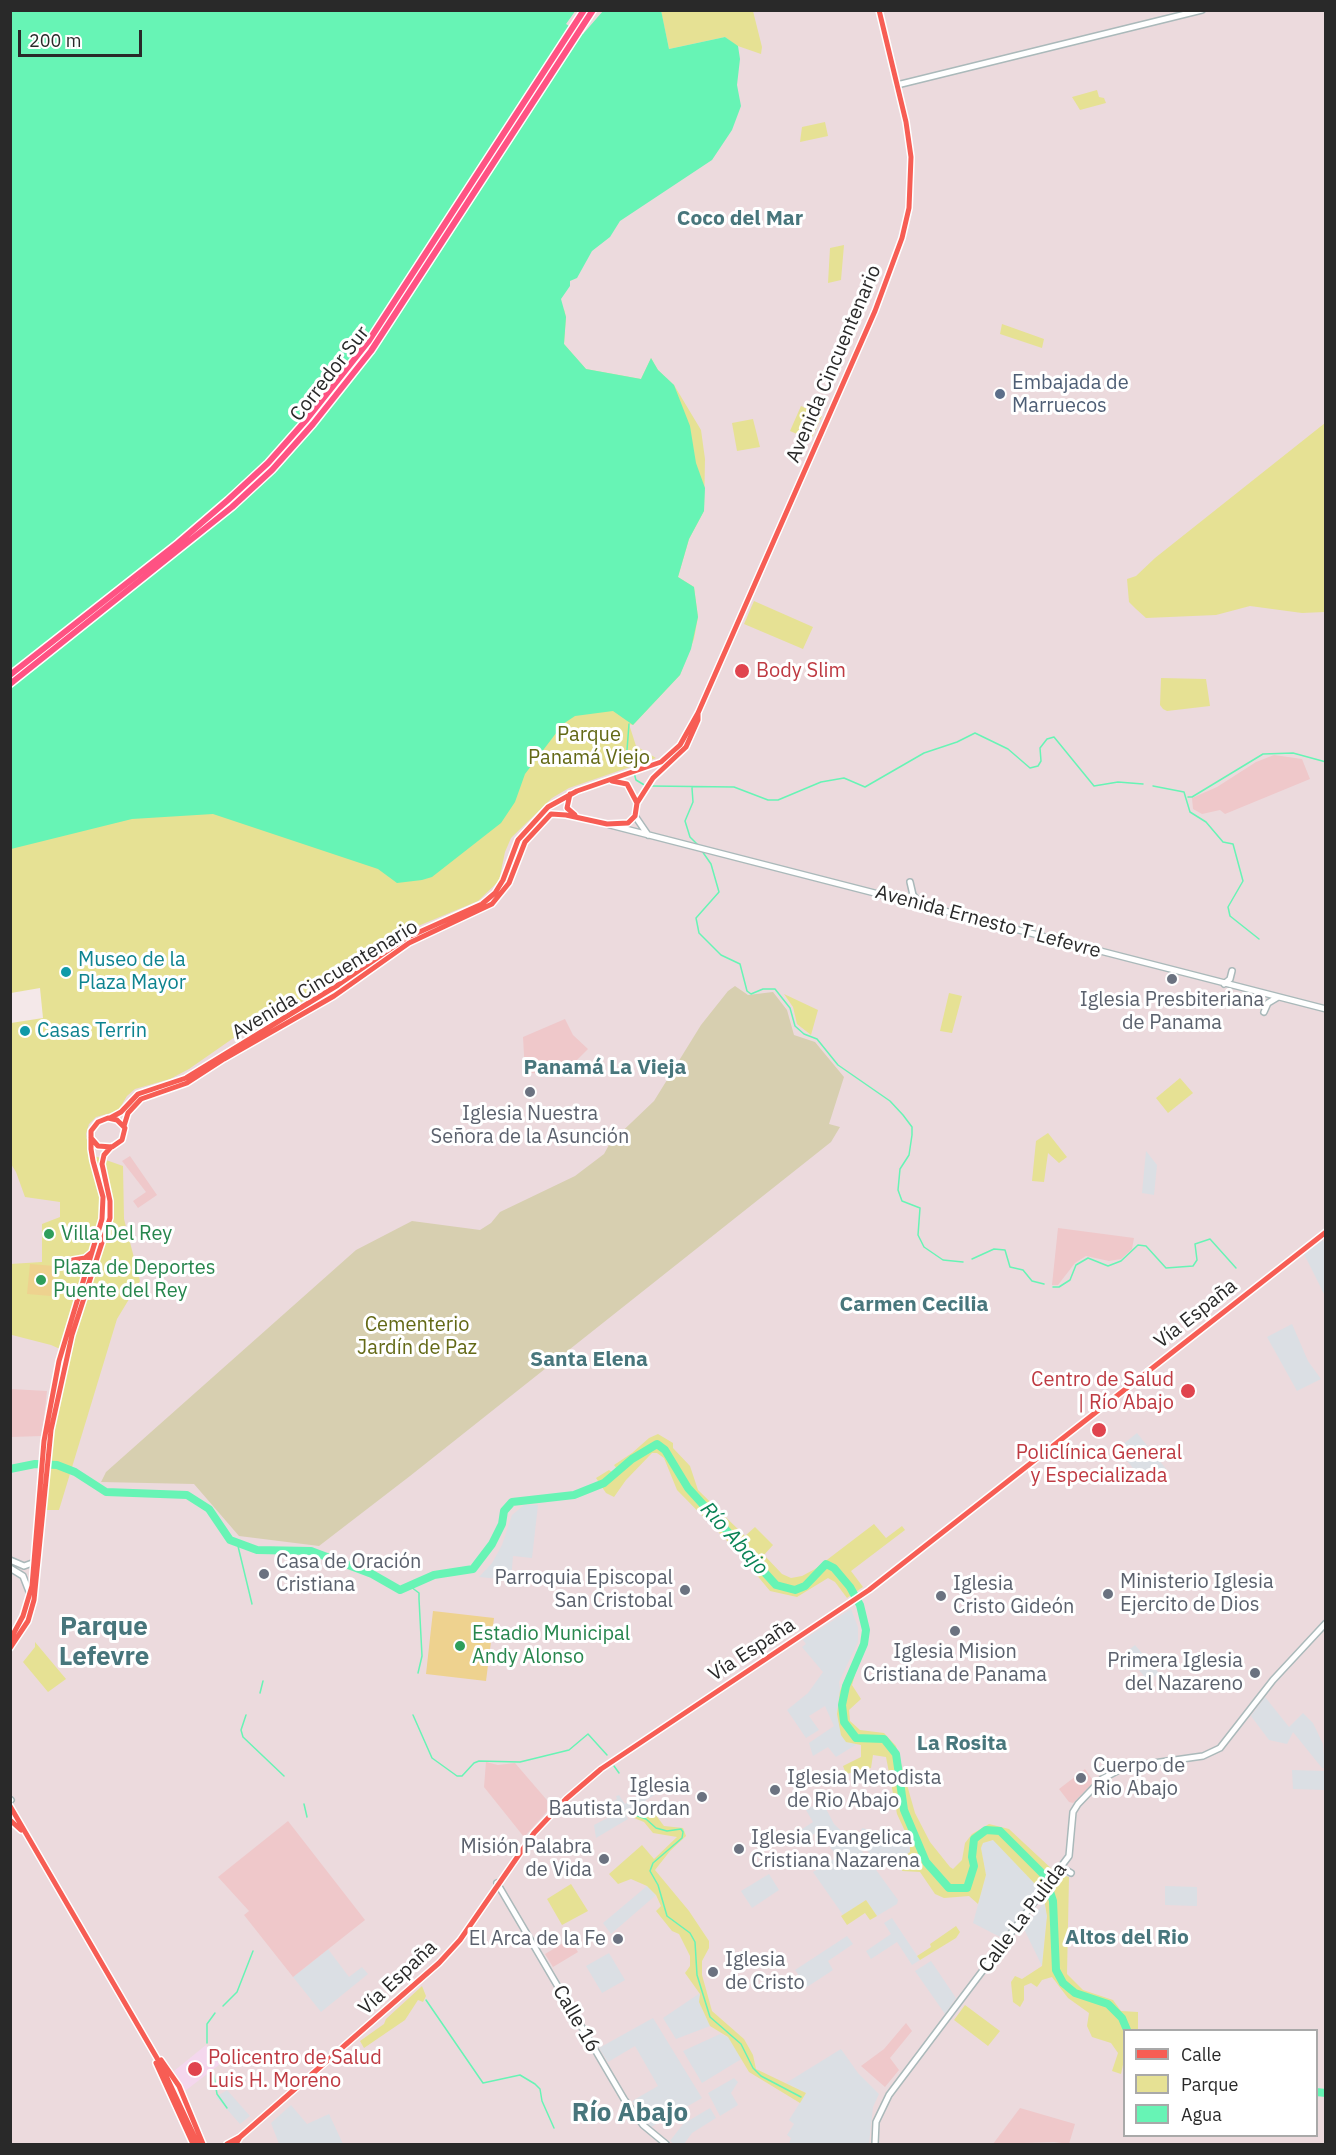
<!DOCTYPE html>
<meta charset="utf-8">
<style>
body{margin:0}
#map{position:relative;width:1336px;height:2155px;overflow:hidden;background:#ecdadd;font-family:"IBM Plex Sans",sans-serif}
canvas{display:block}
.frame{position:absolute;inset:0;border:12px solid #292929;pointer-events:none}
.legend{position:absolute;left:1123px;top:2029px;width:195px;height:108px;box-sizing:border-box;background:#fff;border:2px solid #a9a9a9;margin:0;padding:8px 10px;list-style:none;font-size:18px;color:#292929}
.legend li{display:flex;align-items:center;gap:12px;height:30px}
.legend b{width:30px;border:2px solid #a9a9a9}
.scale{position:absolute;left:18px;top:30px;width:124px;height:27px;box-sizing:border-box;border:3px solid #292929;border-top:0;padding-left:8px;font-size:18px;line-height:21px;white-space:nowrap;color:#292929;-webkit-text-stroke:4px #fff;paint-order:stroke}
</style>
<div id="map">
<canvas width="1336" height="2155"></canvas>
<div class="frame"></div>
<ul class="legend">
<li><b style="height:8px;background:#f75d54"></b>Calle</li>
<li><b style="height:16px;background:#e6e194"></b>Parque</li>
<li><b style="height:16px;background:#67f4b5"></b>Agua</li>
</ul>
<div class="scale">200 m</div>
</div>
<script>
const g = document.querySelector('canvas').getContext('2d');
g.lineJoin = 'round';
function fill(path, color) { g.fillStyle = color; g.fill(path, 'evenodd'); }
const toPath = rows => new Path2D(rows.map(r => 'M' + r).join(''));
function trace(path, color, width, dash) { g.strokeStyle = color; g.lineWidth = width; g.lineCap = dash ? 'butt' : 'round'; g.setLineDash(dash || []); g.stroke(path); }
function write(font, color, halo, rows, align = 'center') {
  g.font = font + ' "IBM Plex Sans",sans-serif'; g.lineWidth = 6; g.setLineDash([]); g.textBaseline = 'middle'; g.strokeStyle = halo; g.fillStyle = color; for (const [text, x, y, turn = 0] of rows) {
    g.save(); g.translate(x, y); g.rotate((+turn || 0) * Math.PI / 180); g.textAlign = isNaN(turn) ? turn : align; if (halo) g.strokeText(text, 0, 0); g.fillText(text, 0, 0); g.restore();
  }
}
const industrial = toPath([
 [1146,1151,1157,1165,1154,1195,1142,1193],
 [1323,1240,1325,1244,1325,1296,1304,1254],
 [1292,1324,1308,1361,1321,1379,1297,1391,1267,1337],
 [1137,1433,1167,1470,1147,1485,1117,1449],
 [524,1505,538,1505,532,1558,513,1556,511,1580,479,1577,492,1563,502,1545,512,1515],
 [851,1609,858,1627,858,1642,839,1682,846,1742,857,1744,836,1757,828,1747,813,1756,809,1743,834,1726,825,1706,809,1716,819,1730,806,1738,787,1710,808,1693,823,1672,802,1647,806,1644,803,1640],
 [1135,1645,1159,1673,1148,1681,1125,1653],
 [1265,1697,1289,1727,1303,1713,1313,1723,1323,1744,1325,1768,1322,1768,1293,1732,1287,1744,1269,1740,1251,1716],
 [1292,1770,1325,1771,1325,1790,1293,1789],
 [651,1786,656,1794,625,1813,628,1819,596,1838,594,1825,617,1813,612,1802,617,1799,616,1796,619,1795,625,1804],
 [822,1801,834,1824,863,1852,898,1900,897,1904,877,1916,866,1900,843,1915,813,1872,837,1857,819,1831,794,1846,788,1838,813,1822,806,1810],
 [862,1828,908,1840,910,1852,883,1869,858,1840],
 [994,1840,1035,1884,1037,1891,1002,1938,973,1923,986,1875,981,1848,983,1843],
 [769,1874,779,1890,752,1908,741,1891],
 [647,1886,656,1895,611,1934,603,1923],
 [1165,1886,1197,1887,1197,1906,1165,1905],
 [1044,1902,1047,1916,1042,1966,1024,1929],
 [892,1918,920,1960,912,1965,897,1942,871,1959,866,1951,891,1934,884,1923],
 [847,1936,853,1944,828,1961,833,1970,807,1987,795,1970],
 [328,1949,349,1977,362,1967,368,1974,321,2012,293,1977],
 [609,1953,625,1980,602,1993,586,1966],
 [931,1961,956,1998,945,2014,915,1971],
 [700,1993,699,2002,710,2026,676,2039,663,2018],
 [653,2018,702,2098,651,2127,632,2101,658,2086,635,2046,608,2062,599,2048],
 [720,2034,728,2037,743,2058,702,2083,683,2051],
 [841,2049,858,2073,879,2094,873,2107,869,2144,789,2144,791,2138,787,2135,794,2124,789,2120,806,2093,786,2083],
 [734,2078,738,2082,731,2093,738,2105,720,2116,708,2093],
 [227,2090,250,2116,240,2124,216,2097],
 [291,2105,307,2124,329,2114,343,2144,279,2144,271,2123],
 [710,2108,716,2118,692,2133,684,2144,674,2144,670,2141,683,2124]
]);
const education = toPath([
 [1274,755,1302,759,1310,779,1225,814,1220,810,1202,814,1193,809,1192,798,1217,787,1256,762],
 [565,1019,573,1035,588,1049,563,1074,525,1073,523,1037],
 [130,1156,157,1195,138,1208,133,1201,146,1192,122,1161],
 [1058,1228,1134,1238,1132,1249,1121,1259,1109,1261,1086,1256,1075,1263,1058,1285,1052,1285],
 [11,1389,47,1391,42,1436,11,1437],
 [486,1762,498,1765,515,1763,552,1806,524,1837,484,1787],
 [1085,1769,1094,1782,1073,1803,1069,1802,1059,1789],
 [288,1821,365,1920,293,1977,244,1915,249,1911,218,1877],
 [570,1939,578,1952,553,1967,545,1954],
 [906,2023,912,2031,890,2058,899,2070,885,2087,861,2066,884,2049],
 [1020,2108,1075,2124,1069,2144,1054,2142,993,2144]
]);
const medical = toPath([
 [206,2045,220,2064,185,2091,174,2071]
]);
const green = toPath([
 [661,11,753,11,762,47,761,54,735,45,725,37,669,49],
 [1097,90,1099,97,1104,98,1106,103,1080,110,1072,97],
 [825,122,828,136,800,142,802,127],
 [844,245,841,280,828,283,830,248],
 [564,309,566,317,564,344,586,369,641,379,651,358,658,370,674,385,701,430,705,459,704,511,689,539,678,577,694,587,698,617,694,639,680,675,633,725,629,724,636,746,656,758,569,788,552,798,511,838,505,852,499,881,478,901,411,929,356,969,265,1024,245,1030,189,1069,170,1079,135,1089,127,1096,118,1111,96,1117,89,1124,86,1134,89,1154,123,1166,124,1219,140,1281,117,1319,59,1510,45,1510,53,1437,69,1353,51,1345,12,1335,10,1264,42,1262,42,1224,60,1217,60,1202,25,1197,16,1172,11,1164,11,513],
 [1002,324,1044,339,1042,348,1000,334],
 [801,406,822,416,811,440,790,431],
 [753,419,760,447,737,451,732,423],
 [1325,423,1325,612,1302,613,1250,606,1216,615,1146,618,1136,609,1129,602,1127,579,1136,576,1155,558],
 [754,601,813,627,803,649,744,624],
 [1161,678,1206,679,1210,706,1167,711,1163,709,1160,705],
 [949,993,962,996,952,1033,940,1031],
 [784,994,818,1010,811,1035,797,1024,793,1007],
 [1180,1078,1193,1093,1168,1113,1156,1098],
 [1048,1133,1067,1157,1059,1163,1048,1153,1044,1182,1032,1181,1036,1141],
 [658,1434,673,1443,673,1448,690,1466,698,1490,745,1536,755,1527,773,1545,764,1555,782,1574,791,1578,802,1576,815,1569,874,1524,886,1538,902,1526,905,1530,851,1571,863,1587,847,1598,835,1582,828,1578,797,1597,770,1591,735,1549,677,1490,664,1458,657,1453,652,1453,626,1480,614,1497,606,1493,596,1478,609,1470,613,1473,617,1469,614,1465,632,1453,649,1438],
 [35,1642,66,1679,48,1692,23,1662,35,1647],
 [849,1670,856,1671,852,1685,861,1699,849,1710,850,1721,860,1730,884,1733,896,1746,915,1813,930,1842,950,1867,953,1869,962,1860,965,1843,972,1834,989,1824,1009,1829,1054,1871,1037,1891,1035,1884,993,1840,983,1843,981,1848,986,1875,978,1904,969,1896,944,1898,935,1894,920,1872,902,1871,904,1857,910,1852,910,1842,897,1814,886,1757,873,1755,871,1768,846,1774,843,1766,861,1757,861,1745,846,1742,841,1735,837,1714,840,1691],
 [631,1810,641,1816,652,1810,664,1826,683,1828,686,1836,670,1851,655,1870,689,1911,709,1941,709,1948,702,1961,702,1975,712,2011,744,2039,753,2055,756,2069,806,2093,800,2103,749,2072,728,2037,710,2026,699,2002,700,1994,685,1973,690,1966,690,1956,679,1934,672,1931,656,1911,661,1906,656,1895,647,1886,631,1879,618,1884,609,1874,642,1845,654,1859,677,1837,653,1833,644,1822,629,1816,628,1814],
 [1063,1875,1069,1877,1067,1974,1083,1990,1113,2000,1121,2011,1138,2012,1138,2030,1124,2030,1124,2060,1121,2074,1112,2071,1118,2053,1111,2043,1092,2037,1087,2026,1089,2013,1068,1998,1052,1977,1042,1980,1037,1987,1031,1983,1024,1986,1024,2000,1020,2007,1013,2002,1011,1982,1015,1976,1022,1979,1042,1966,1047,1916,1044,1899],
 [571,1884,588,1911,562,1925,547,1899],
 [866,1900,877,1916,870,1920,865,1913,847,1925,841,1916],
 [956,1926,960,1932,956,1938,920,1960,917,1956,931,1947,930,1944],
 [422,1986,426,1996,423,2002,418,2000,405,2020,364,2048,360,2041,384,2024,386,2019],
 [965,2005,1000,2031,988,2046,954,2020]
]);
const cemetery = toPath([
 [735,986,748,995,773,992,787,1010,794,1035,815,1042,844,1077,829,1124,840,1127,831,1142,410,1476,319,1546,239,1536,194,1484,101,1482,106,1472,356,1250,412,1221,480,1230,491,1223,500,1212,575,1176,604,1154,610,1143,654,1101,701,1025,728,991]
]);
const pitch = toPath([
 [30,1264,55,1266,51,1296,27,1294],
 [433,1611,494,1618,486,1681,426,1674]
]);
const plaza = toPath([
 [40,988,43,1018,11,1023,11,993]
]);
const water = toPath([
 [576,10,566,24,583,34,603,11,661,10,669,49,725,37,738,46,740,59,737,85,741,106,732,130,712,160,620,221,610,237,592,251,577,278,570,281,570,286,561,299,566,317,564,344,586,369,641,379,651,358,658,370,674,385,690,426,696,463,705,488,704,511,689,539,678,577,694,587,698,617,691,649,680,675,633,725,613,711,575,716,563,724,525,774,515,802,501,823,432,877,422,880,397,883,378,869,213,814,132,819,11,849,11,11]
]);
const stream = toPath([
 [629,724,627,750,633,768],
 [634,773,636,780,646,786],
 [650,786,734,787,768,800,778,800,821,782,844,778,865,787,924,753,957,742,975,733,1008,749,1030,768,1038,766,1041,761,1040,748,1047,739,1054,737,1094,786,1118,782,1143,784],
 [1153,786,1184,792,1190,812,1206,822,1223,842,1233,844,1243,881,1228,907,1230,916,1259,939],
 [692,788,693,802,685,821,690,837,700,847],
 [1188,797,1192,797,1263,754,1293,753,1326,762],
 [702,851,711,864,719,892,696,918,699,933,721,955,740,964,747,991,751,994,763,989,775,989,790,1008,795,1026,804,1034,817,1039,838,1065,890,1101,903,1115,912,1127,912,1135,909,1155,900,1169,898,1190,902,1201,920,1208,918,1235,924,1247,943,1260,963,1262],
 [972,1259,994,1249,1005,1250,1010,1267,1023,1270,1032,1281,1044,1284],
 [1053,1287,1059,1287,1070,1280,1076,1265,1088,1258,1108,1266,1121,1261,1138,1245,1146,1246,1166,1268,1193,1266,1197,1260,1195,1244,1210,1239,1236,1268],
 [237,1542,252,1604],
 [411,1587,419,1593,419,1599,422,1656,418,1673],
 [260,1693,263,1681],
 [246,1715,241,1730,243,1737,284,1776],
 [413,1715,432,1758,457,1776,462,1776,474,1763,479,1761,520,1762,569,1750,588,1734,607,1755],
 [614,1766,619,1773],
 [304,1804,307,1817],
 [632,1814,646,1819,656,1828,667,1831,681,1829,683,1832,682,1838,653,1863,650,1871,658,1885,667,1916,690,1933,695,1942,697,1975,710,2017,741,2044,753,2068,761,2076,801,2097],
 [426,2000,483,2083,520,2075,535,2084,540,2089,542,2101,554,2128],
 [223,2006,237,1992,253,1951],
 [207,2043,207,2024,215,2013],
 [213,2071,217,2094,227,2108]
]);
const river = toPath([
 [10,1469,35,1464,57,1465,75,1472,106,1492,187,1495,209,1509,230,1540,257,1550,311,1551,372,1574,400,1590,434,1575,473,1569,492,1544,502,1524,504,1511,512,1502,574,1495,604,1483,632,1459,657,1444,665,1450,688,1488,776,1585,795,1590,805,1586,826,1564,834,1568,850,1587,860,1605,866,1630,864,1644,846,1686,842,1705,844,1722,856,1738,884,1739,896,1754,904,1810,926,1862,949,1888,967,1888,974,1866,972,1857,974,1839,986,1830,1000,1831,1045,1876,1053,1901,1056,1970,1063,1983,1075,1993,1108,2004,1122,2018,1127,2030],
 [1316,2092,1326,2093]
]);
const secondary = toPath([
 [897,85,1202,10],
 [635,816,648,835],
 [610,825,1326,1009],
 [910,882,913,895,920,903],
 [1224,984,1230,979,1232,971],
 [1264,1012,1268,1003,1278,997],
 [10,1560,24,1566,35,1562],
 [10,1568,23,1576,30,1594],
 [10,1801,11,1800],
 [1060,1870,1064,1869,1071,1873],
 [497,1883,624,2099,643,2125,666,2144],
 [875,2144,876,2122,889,2095,1069,1856,1073,1812,1078,1804,1102,1779,1125,1767,1203,1756,1220,1748,1273,1680,1326,1623]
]);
const primary = toPath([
 [612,781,627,784,637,803],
 [570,794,567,808,575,815],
 [110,1118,121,1112,138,1094,186,1078,338,985,406,938,482,904,495,893,503,880,518,840,548,807,577,791,661,762,680,745,698,713,875,311,902,238,909,208,911,157,906,122,879,10],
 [124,1126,128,1113,141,1099,187,1083,224,1059,334,996,409,943,492,904,509,883,525,842,551,814,566,815,607,824,628,823,635,816,637,803,653,778,686,747,698,720,698,713],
 [73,1260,85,1258,91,1253],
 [10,1640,23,1616,32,1586,44,1441,59,1361,102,1219,103,1197,93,1161,91,1149,91,1131,98,1122,108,1118,117,1120,125,1128,122,1140,112,1147,98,1146,91,1138],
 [10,1648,28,1621,34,1600,51,1430,72,1335,110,1218,110,1201,102,1164,104,1155,111,1147],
 [10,1806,161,2065,198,2144],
 [10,1820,21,1830],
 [161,2060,179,2086,203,2144],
 [156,2063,193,2144],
 [227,2144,240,2137],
 [236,2144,240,2137,439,1963,460,1940,534,1833,566,1799,601,1769,869,1590,1326,1232]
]);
const highway = toPath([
 [10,675,178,543,228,500,268,463,307,419,368,342,584,10],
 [10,684,232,507,272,470,313,424,371,351,593,10]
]);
const markers = [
 [1000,394,6,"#5c6f8a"],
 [742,671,8,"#e0444e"],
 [66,972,6,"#0f9aa8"],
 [1172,979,6,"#6b7280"],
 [25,1031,6,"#0f9aa8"],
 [530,1092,6,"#6b7280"],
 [49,1234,6,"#2e9e5b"],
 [41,1280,6,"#2e9e5b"],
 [1188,1391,8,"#e0444e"],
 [1099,1430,8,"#e0444e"],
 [264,1574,6,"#6b7280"],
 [685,1590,6,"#6b7280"],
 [1108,1594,6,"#6b7280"],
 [941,1596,6,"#6b7280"],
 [955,1631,6,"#6b7280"],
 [460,1646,6,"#2e9e5b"],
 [1255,1673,6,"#6b7280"],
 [1081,1778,6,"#6b7280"],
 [775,1790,6,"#6b7280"],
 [702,1797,6,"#6b7280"],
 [739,1849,6,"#6b7280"],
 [604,1859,6,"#6b7280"],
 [618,1939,6,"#6b7280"],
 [713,1972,6,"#6b7280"],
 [195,2069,8,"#e0444e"]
];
const streetNames = [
 ["Avenida Cincuentenario",834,364,-67],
 ["Corredor Sur",330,374,-52],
 ["Avenida Ernesto T Lefevre",988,922,15],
 ["Avenida Cincuentenario",325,980,-31],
 ["Vía España",1196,1314,-38],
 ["Vía España",752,1650,-33],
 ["Calle La Pulida",1023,1918,-53],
 ["Vía España",398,1978,-43],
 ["Calle 16",576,2019,60]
];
const serviceNames = [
 ["Embajada de",1012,383],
 ["Marruecos",1012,406]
];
const healthNames = [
 ["Body Slim",756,671],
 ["Centro de Salud",1174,1380,"right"],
 ["| Río Abajo",1174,1403,"right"],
 ["Policlínica General",1099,1453,"center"],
 ["y Especializada",1099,1476,"center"],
 ["Policentro de Salud",208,2058],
 ["Luis H. Moreno",208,2081]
];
const parkNames = [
 ["Parque",589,735],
 ["Panamá Viejo",589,758],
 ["Cementerio",417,1325],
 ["Jardín de Paz",417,1348]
];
const cultureNames = [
 ["Museo de la",78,960],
 ["Plaza Mayor",78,983],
 ["Casas Terrin",37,1031]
];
const worshipNames = [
 ["Iglesia Presbiteriana",1172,1000,"center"],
 ["de Panama",1172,1023,"center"],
 ["Iglesia Nuestra",530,1114,"center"],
 ["Señora de la Asunción",530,1137,"center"],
 ["Casa de Oración",276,1562],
 ["Cristiana",276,1585],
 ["Parroquia Episcopal",673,1578,"right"],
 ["San Cristobal",673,1601,"right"],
 ["Ministerio Iglesia",1120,1582],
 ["Ejercito de Dios",1120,1605],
 ["Iglesia",953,1584],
 ["Cristo Gideón",953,1607],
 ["Iglesia Mision",955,1652,"center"],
 ["Cristiana de Panama",955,1675,"center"],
 ["Primera Iglesia",1243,1661,"right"],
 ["del Nazareno",1243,1684,"right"],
 ["Cuerpo de",1093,1766],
 ["Rio Abajo",1093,1789],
 ["Iglesia Metodista",787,1778],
 ["de Rio Abajo",787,1801],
 ["Iglesia",690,1786,"right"],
 ["Bautista Jordan",690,1809,"right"],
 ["Iglesia Evangelica",751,1838],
 ["Cristiana Nazarena",751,1861],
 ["Misión Palabra",592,1847,"right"],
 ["de Vida",592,1870,"right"],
 ["El Arca de la Fe",606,1939,"right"],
 ["Iglesia",725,1960],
 ["de Cristo",725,1983]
];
const leisureNames = [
 ["Villa Del Rey",61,1234],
 ["Plaza de Deportes",53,1268],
 ["Puente del Rey",53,1291],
 ["Estadio Municipal",472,1634],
 ["Andy Alonso",472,1657]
];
const neighbourhoodNames = [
 ["Coco del Mar",740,219],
 ["Panamá La Vieja",605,1068],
 ["Carmen Cecilia",914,1305],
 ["Santa Elena",589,1360],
 ["La Rosita",962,1744],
 ["Altos del Rio",1127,1938]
];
const waterNames = [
 ["Río Abajo",734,1539,48]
];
const districtNames = [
 ["Parque",104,1627],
 ["Lefevre",104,1657],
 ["Río Abajo",630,2113]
];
fill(industrial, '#dbdfe4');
fill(education, '#efc8ca');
fill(medical, '#f4d7ed');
fill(green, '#e6e194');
fill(cemetery, '#d7cfb0');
fill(pitch, '#eed28f');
fill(plaza, '#f4e8e9');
fill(water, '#67f4b5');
trace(stream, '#67f4b5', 1.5);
trace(river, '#67f4b5', 8);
trace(secondary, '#aab9ba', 8);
trace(primary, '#fff', 8);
trace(highway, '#fff', 9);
trace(secondary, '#fff', 5);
trace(primary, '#f75d54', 5);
trace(highway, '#ff5283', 6);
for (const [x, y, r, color] of markers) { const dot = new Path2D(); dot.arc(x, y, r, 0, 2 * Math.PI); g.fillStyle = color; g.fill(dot); trace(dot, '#fff', 2); }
write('20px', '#292929', '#fff', streetNames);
write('20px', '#4e5e75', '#fff', serviceNames, 'left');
write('20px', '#be3a42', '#fff', healthNames, 'left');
write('20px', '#636916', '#fff', parkNames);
write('20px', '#0d838f', '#fff', cultureNames, 'left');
write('20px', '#5b616d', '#fff', worshipNames, 'left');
write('20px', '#27864d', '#fff', leisureNames, 'left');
write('bold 21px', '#48767c', '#fff', neighbourhoodNames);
write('italic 21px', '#098356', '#fff', waterNames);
write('bold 26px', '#48767c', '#fff', districtNames);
</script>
